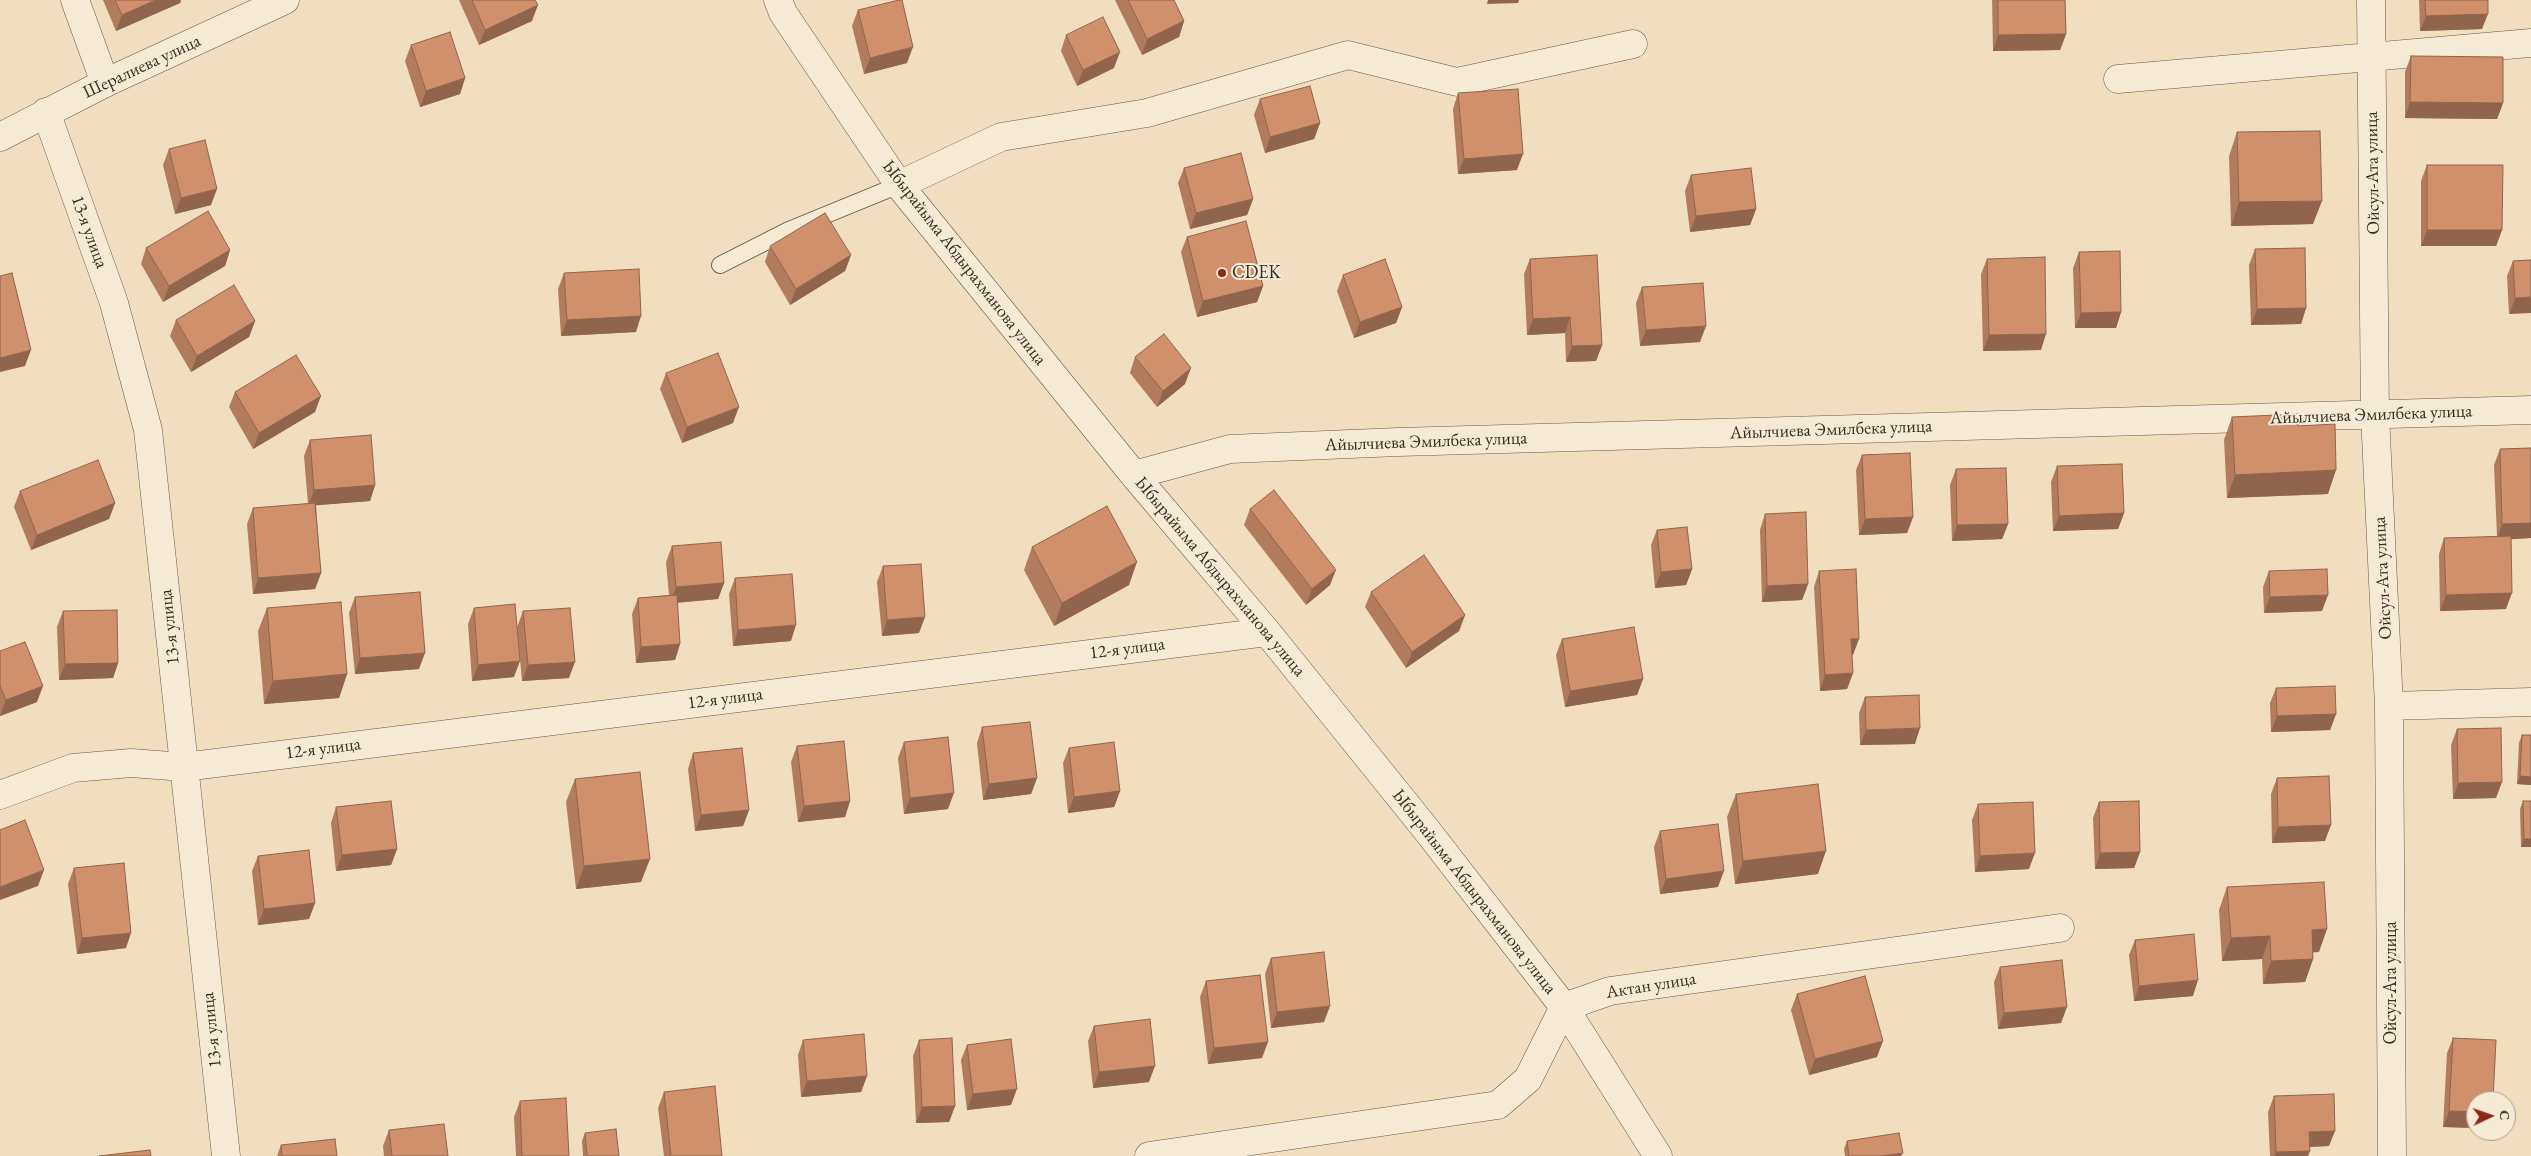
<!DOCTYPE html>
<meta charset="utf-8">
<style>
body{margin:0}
#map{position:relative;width:2531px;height:1156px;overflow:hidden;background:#f0debe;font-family:"EB Garamond",serif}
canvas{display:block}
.north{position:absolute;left:2466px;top:1091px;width:50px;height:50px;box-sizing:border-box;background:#f5ead5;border:1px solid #a99f8f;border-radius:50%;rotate:87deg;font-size:14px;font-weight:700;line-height:20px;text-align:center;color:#362f25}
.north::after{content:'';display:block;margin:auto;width:18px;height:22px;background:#8f2418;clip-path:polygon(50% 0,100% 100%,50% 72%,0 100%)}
</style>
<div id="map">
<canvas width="2531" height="1156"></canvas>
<div class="north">С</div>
</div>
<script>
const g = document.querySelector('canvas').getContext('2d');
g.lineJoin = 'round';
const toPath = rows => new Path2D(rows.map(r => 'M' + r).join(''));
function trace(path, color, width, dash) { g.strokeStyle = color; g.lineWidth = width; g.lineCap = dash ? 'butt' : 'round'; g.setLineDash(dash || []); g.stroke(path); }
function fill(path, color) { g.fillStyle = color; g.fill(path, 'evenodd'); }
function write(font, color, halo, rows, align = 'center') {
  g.font = font + ' "EB Garamond",serif'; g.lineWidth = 4; g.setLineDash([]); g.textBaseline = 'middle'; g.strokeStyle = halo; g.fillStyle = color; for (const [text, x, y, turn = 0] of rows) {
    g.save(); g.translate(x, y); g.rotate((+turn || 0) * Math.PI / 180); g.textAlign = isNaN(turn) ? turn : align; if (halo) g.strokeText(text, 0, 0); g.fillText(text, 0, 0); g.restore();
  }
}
const service = toPath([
 [720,265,789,230,899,185]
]);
const minor = toPath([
 [75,0,105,83],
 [778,0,783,13,899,185,1134,475,1267,632,1425,828,1564,1007,1658,1156],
 [2371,0,2375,415,2389,706,2392,1156],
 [2118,79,2531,43],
 [46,112,114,303,148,430,226,1156],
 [899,185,1001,137,1147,113,1348,55,1457,82,1633,44],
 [1134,475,1230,449,1398,442,2531,410],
 [2389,706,2531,702],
 [0,795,73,768,131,763,184,767,1267,632],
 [1149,1156,1498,1105,1528,1079,1564,1007,1610,991,2060,928]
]);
const tertiary = toPath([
 [0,137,105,83,285,0]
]);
const wall = toPath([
 [103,0,181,0,180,3,116,31],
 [459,0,535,0,532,21,479,45],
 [1115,0,1174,0,1184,21,1179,37,1142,55],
 [1992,0,2065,0,2066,34,2060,50,1993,51],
 [2419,0,2488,0,2482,29,2420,31],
 [858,10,907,63,864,74,852,26],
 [1066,35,1114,68,1077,86,1061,51],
 [411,45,465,78,460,94,420,107,405,61],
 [2411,56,2503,103,2497,119,2405,118,2405,72],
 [1458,93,1517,170,1458,174,1453,109],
 [1260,99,1320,123,1314,139,1265,153,1254,115],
 [2237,132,2313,224,2231,226,2229,156],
 [169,149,211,205,175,214,163,165],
 [2427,165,2502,230,2496,246,2421,246,2421,181],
 [1184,168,1253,199,1247,215,1190,229,1178,183],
 [1691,175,1756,209,1750,225,1690,232,1685,191],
 [1187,237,1263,286,1257,302,1197,317,1181,252],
 [770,246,851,255,845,271,790,305,765,262],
 [146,248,230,250,225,266,163,302,141,264],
 [2255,249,2306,308,2301,324,2251,325,2249,265],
 [2079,252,2121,312,2116,328,2075,328,2073,268],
 [1530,259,1602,345,1596,361,1566,362,1565,333,1527,335,1524,274],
 [1987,259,2041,350,1983,351,1981,274],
 [2531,260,2509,314,2507,276,2513,261],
 [564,273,636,332,561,336,558,289],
 [1343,275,1402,307,1396,323,1354,338,1337,291],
 [1642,287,1700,342,1640,346,1636,303],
 [176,320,255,321,249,337,191,372,170,336],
 [1135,357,1185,384,1157,407,1130,373],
 [666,373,733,423,682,443,660,389],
 [235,392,315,412,253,449,229,407],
 [2232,417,2328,494,2227,498,2224,440],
 [310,440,375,485,370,501,316,505,321,573,315,589,253,594,247,524,253,508,308,504,304,456],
 [2531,448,2531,538,2511,539,2506,609,2440,611,2439,554,2444,538,2497,537,2494,465,2500,449],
 [1862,455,1913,517,1907,533,1859,535,1856,470],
 [2057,466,2124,513,2118,529,2053,531,2051,482],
 [1956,469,2008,524,2002,539,1952,541,1950,485],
 [20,491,115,503,109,519,31,550,14,507],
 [1250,509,1330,585,1306,605,1244,525],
 [1765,514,1808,584,1802,600,1762,602,1760,530],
 [1657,530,1692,569,1686,585,1655,588,1651,545],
 [672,546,724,583,718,599,677,603,680,644,675,660,636,663,632,614,638,598,669,595,666,562],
 [1032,547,1129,585,1054,626,1024,570],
 [883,566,919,633,882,636,877,582],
 [1819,571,1853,655,1852,655,1853,673,1847,689,1820,691,1814,587],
 [2269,571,2322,611,2264,613,2263,587],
 [735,578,791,641,733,646,729,594],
 [1371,592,1465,615,1459,631,1406,668,1365,607],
 [355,597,419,669,355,674,349,613],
 [267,608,347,674,339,698,264,704,258,631],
 [474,608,514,677,472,681,468,624],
 [63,611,118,663,113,678,59,680,57,627],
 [523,611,569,678,522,681,517,627],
 [1562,639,1643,679,1637,695,1565,707,1556,655],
 [0,651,37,702,0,716],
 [2276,688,2336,714,2330,730,2271,732,2270,703],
 [1865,697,1915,744,1860,745,1859,713],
 [982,727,1037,778,1031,794,983,800,977,743],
 [2457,729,2496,798,2453,799,2451,745],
 [2522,735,2531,735,2531,785,2517,784,2519,743],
 [904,742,948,809,904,814,898,758],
 [797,746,850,801,845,817,798,822,791,762],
 [1069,748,1120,791,1114,807,1068,813,1063,763],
 [693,753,749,810,743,826,695,831,688,769],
 [2277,778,2325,841,2272,843,2271,794],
 [575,779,641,882,576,889,566,802],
 [1736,794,1818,874,1735,884,1727,817],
 [2523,801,2531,801,2531,847,2521,847,2520,809],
 [2099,802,2140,852,2134,868,2095,869,2093,818],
 [1978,804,2029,869,1975,872,1972,820],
 [336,807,397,849,391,865,336,871,331,823],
 [1660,831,1718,887,1660,894,1654,847],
 [258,856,315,903,309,919,258,925,252,871],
 [74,868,126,948,77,954,68,884],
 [2227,887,2319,952,2313,952,2313,959,2305,982,2263,984,2262,959,2222,961,2219,910],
 [2135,940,2193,996,2134,1001,2129,955],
 [1271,958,1324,1022,1271,1028,1265,974],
 [2000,967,2061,1023,1998,1029,1994,982],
 [1206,981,1262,1058,1208,1064,1200,997],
 [1797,994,1877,1057,1809,1075,1791,1010],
 [1094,1026,1149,1082,1093,1088,1088,1041],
 [2453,1038,2476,1101,2476,1128,2443,1127,2447,1053],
 [803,1040,867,1076,861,1092,801,1097,798,1055],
 [919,1040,955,1106,949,1122,916,1123,913,1056],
 [967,1045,1011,1105,967,1110,961,1060],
 [664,1092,722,1156,664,1156,658,1108],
 [2274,1096,2329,1146,2310,1147,2308,1156,2270,1156,2268,1112],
 [520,1101,569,1156,516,1156,514,1117],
 [389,1130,448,1156,384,1156,383,1146],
 [585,1133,619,1156,583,1156,582,1141],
 [1847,1141,1903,1153,1901,1156,1845,1156,1844,1149],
 [281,1145,282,1156,277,1156]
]);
const shadedWall = toPath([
 [156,0,181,0,180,3,116,31,122,15],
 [1488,0,1519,0,1518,3,1487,4],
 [538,5,532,21,479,45,485,30],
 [2488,14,2482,29,2420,31,2426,16],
 [1184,21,1179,37,1142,55,1147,39],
 [2066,34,2060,50,1993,51,1998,35],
 [913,47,907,63,864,74,870,58],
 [1120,52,1114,68,1077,86,1083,70],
 [465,78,460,94,420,107,426,91],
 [2410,102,2503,103,2497,119,2405,118],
 [1320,123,1314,139,1265,153,1270,137],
 [1523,154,1517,170,1458,174,1464,159],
 [217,189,211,205,175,214,181,198],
 [1253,199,1247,215,1190,229,1196,213],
 [2322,201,2313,224,2231,226,2239,202],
 [1756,209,1750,225,1690,232,1696,216],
 [2427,230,2502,230,2496,246,2421,246],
 [230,250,225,266,163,302,169,286],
 [851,255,845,271,790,305,796,289],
 [1263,286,1257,302,1197,317,1203,301],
 [2531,297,2531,313,2509,314,2515,298],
 [1402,307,1396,323,1354,338,1360,322],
 [2306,308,2301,324,2251,325,2257,309],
 [2121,312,2116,328,2075,328,2081,313],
 [641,316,636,332,561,336,567,320],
 [1570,317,1565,333,1527,335,1533,319],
 [255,321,249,337,191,372,197,356],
 [1706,326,1700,342,1640,346,1646,330],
 [2046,334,2041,350,1983,351,1989,335],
 [1602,345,1596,361,1566,362,1572,346],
 [31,350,25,366,0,372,0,358],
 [1191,368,1185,384,1157,407,1163,391],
 [321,396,315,412,253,449,259,433],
 [739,407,733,423,682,443,687,427],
 [2336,470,2328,494,2227,498,2235,475],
 [375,485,370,501,308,506,314,490],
 [115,503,109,519,31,550,37,535],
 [2124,513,2118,529,2053,531,2059,516],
 [1913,517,1907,533,1859,535,1865,519],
 [2531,523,2531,538,2497,540,2502,524],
 [2008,524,2002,539,1952,541,1957,525],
 [1137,562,1129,585,1054,626,1062,603],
 [1692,569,1686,585,1655,588,1661,572],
 [1336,570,1330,585,1306,605,1312,589],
 [321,573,315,589,253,594,258,578],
 [724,583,718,599,670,603,676,587],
 [1808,584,1802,600,1762,602,1767,586],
 [2512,593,2506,609,2440,611,2446,595],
 [2328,595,2322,611,2264,613,2270,597],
 [1465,615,1459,631,1406,668,1412,652],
 [925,617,919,633,882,636,887,620],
 [796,625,791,641,733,646,738,630],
 [1851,639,1859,639,1853,655,1845,655],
 [680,644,675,660,636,663,641,647],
 [425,653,419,669,355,674,360,658],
 [520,661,514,677,472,681,478,665],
 [575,662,569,678,522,681,528,665],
 [118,663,113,678,59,680,65,664],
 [1853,673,1847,689,1820,691,1825,675],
 [347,674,339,698,264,704,273,681],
 [1643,679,1637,695,1565,707,1570,691],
 [43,686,37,702,0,716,6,700],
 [2336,714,2330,730,2271,732,2277,716],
 [1920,728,1915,744,1860,745,1866,730],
 [2520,776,2531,777,2531,785,2517,784],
 [1037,778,1031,794,983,800,989,784],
 [2502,782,2496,798,2453,799,2458,783],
 [1120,791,1114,807,1068,813,1074,797],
 [954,793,948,809,904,814,910,798],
 [850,801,845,817,798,822,804,806],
 [749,810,743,826,695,831,701,815],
 [2331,825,2325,841,2272,843,2278,827],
 [2524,839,2531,839,2531,847,2521,847],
 [397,849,391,865,336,871,342,855],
 [1826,851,1818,874,1735,884,1743,861],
 [2140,852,2134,868,2095,869,2100,853],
 [2035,853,2029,869,1975,872,1980,856],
 [650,859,641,882,576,889,584,866],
 [44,870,38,886,0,900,0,887],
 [1724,871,1718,887,1660,894,1666,879],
 [315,903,309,919,258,925,264,909],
 [2327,929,2319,952,2303,953,2312,930],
 [131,933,126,948,77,954,82,938],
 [2270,936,2262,959,2222,961,2231,938],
 [2313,959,2305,982,2263,984,2271,961],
 [2198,980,2193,996,2134,1001,2139,986],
 [1330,1006,1324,1022,1271,1028,1277,1012],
 [2067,1007,2061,1023,1998,1029,2004,1013],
 [1883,1041,1877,1057,1809,1075,1815,1059],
 [1268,1042,1262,1058,1208,1064,1214,1048],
 [1155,1066,1149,1082,1093,1088,1099,1072],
 [867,1076,861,1092,801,1097,807,1081],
 [1017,1089,1011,1105,967,1110,973,1094],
 [955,1106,949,1122,916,1123,922,1107],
 [2449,1111,2476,1112,2476,1128,2443,1127],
 [2335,1131,2329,1146,2303,1147,2309,1132],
 [2310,1151,2308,1156,2274,1156,2276,1152],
 [1903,1153,1901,1156,1882,1156]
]);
const building = toPath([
 [115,0,156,0,122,15,115,0],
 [472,0,535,0,538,5,485,30,472,0],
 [899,0,902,0,913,47,870,58,858,10,899,0],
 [1128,0,1174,0,1184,21,1147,39,1128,0],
 [1998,0,2065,0,2066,34,1998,35,1998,0],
 [2425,0,2488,0,2488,14,2426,16,2425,0],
 [1103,17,1120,52,1083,70,1066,35,1103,17],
 [450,32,465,78,426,91,411,45,450,32],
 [2411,56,2503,57,2503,103,2410,102,2411,56],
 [1310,86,1320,123,1270,137,1260,99,1310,86],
 [1518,89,1523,154,1464,159,1458,93,1518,89],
 [2320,131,2322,201,2239,202,2237,132,2320,131],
 [205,140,217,189,181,198,169,149,205,140],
 [1241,153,1253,199,1196,213,1184,168,1241,153],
 [2427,165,2503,165,2502,230,2427,230,2427,165],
 [1751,168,1756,209,1696,216,1691,175,1751,168],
 [208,211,230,250,169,286,146,248,208,211],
 [825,213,851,255,796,289,770,246,825,213],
 [1246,221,1263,286,1203,301,1187,237,1246,221],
 [2305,248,2306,308,2257,309,2255,249,2305,248],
 [2120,251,2121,312,2081,313,2079,252,2120,251],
 [1597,255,1602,345,1572,346,1570,317,1533,319,1530,259,1597,255],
 [2045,257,2046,334,1989,335,1987,259,2045,257],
 [1385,259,1402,307,1360,322,1343,275,1385,259],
 [2531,260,2531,297,2515,298,2513,261,2531,260],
 [639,269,641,316,567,320,564,273,639,269],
 [12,273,31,350,0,358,0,276,12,273],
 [1703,283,1706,326,1646,330,1642,287,1703,283],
 [234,285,255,321,197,356,176,320,234,285],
 [1164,334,1191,368,1163,391,1135,357,1164,334],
 [718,353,739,407,687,427,666,373,718,353],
 [296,355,321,396,259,433,235,392,296,355],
 [2298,414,2298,426,2335,424,2336,470,2235,475,2232,417,2298,414],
 [371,435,375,485,314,490,310,440,371,435],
 [2531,448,2531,523,2502,524,2500,449,2531,448],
 [1910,453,1913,517,1865,519,1862,455,1910,453],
 [98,460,115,503,37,535,20,491,98,460],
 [2122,464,2124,513,2059,516,2057,466,2122,464],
 [2006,468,2008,524,1957,525,1956,469,2006,468],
 [1274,490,1336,570,1312,589,1250,509,1274,490],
 [315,503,321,573,258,578,253,508,315,503],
 [1107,506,1137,562,1062,603,1032,547,1107,506],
 [1806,512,1808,584,1767,586,1765,514,1806,512],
 [1687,527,1692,569,1661,572,1657,530,1687,527],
 [2511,536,2512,593,2446,595,2444,538,2511,536],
 [721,542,724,583,676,587,672,546,721,542],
 [1424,555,1465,615,1412,652,1371,592,1424,555],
 [921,564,925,617,887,620,883,566,921,564],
 [1856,569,1859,639,1851,639,1853,673,1825,675,1819,571,1856,569],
 [2327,569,2328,595,2270,597,2269,571,2327,569],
 [792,574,796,625,738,630,735,578,792,574],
 [420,592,425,653,360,658,355,597,420,592],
 [677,595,680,644,641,647,638,598,677,595],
 [341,602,347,674,273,681,267,608,341,602],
 [515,604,520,661,478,665,474,608,515,604],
 [570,608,575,662,528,665,523,611,570,608],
 [117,610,118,663,65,664,63,611,117,610],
 [1634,627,1643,679,1570,691,1562,639,1634,627],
 [25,642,43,686,6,700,0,686,0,651,25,642],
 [2335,686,2336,714,2277,716,2276,688,2335,686],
 [1919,695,1920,728,1866,730,1865,697,1919,695],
 [1030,722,1037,778,989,784,982,727,1030,722],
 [2501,728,2502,782,2458,783,2457,729,2501,728],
 [2522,735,2531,735,2531,777,2520,776,2522,735],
 [948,737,954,793,910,798,904,742,948,737],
 [844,741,850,801,804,806,797,746,844,741],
 [1114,742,1120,791,1074,797,1069,748,1114,742],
 [742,748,749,810,701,815,693,753,742,748],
 [640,772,650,859,584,866,575,779,640,772],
 [2329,776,2331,825,2278,827,2277,778,2329,776],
 [1818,784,1826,851,1743,861,1736,794,1818,784],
 [391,801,397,849,342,855,336,807,391,801],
 [2139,801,2140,852,2100,853,2099,802,2139,801],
 [2523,801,2531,801,2531,839,2524,839,2523,801],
 [2033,802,2035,853,1980,856,1978,804,2033,802],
 [25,820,44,870,0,887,0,830,25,820],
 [1718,824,1724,871,1666,879,1660,831,1718,824],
 [309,850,315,903,264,909,258,856,309,850],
 [124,863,131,933,82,938,74,868,124,863],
 [2324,882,2327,929,2312,930,2313,959,2271,961,2270,936,2231,938,2227,887,2324,882],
 [2194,934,2198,980,2139,986,2135,940,2194,934],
 [1324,952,1330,1006,1277,1012,1271,958,1324,952],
 [2062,960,2067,1007,2004,1013,2000,967,2062,960],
 [1260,975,1268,1042,1214,1048,1206,981,1260,975],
 [1865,976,1883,1041,1815,1059,1797,994,1865,976],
 [1150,1019,1155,1066,1099,1072,1094,1026,1150,1019],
 [864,1034,867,1076,807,1081,803,1040,864,1034],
 [952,1038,955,1106,922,1107,919,1040,952,1038],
 [2453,1038,2496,1040,2493,1101,2476,1101,2476,1112,2449,1111,2453,1038],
 [1011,1039,1017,1089,973,1094,967,1045,1011,1039],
 [715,1086,722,1156,671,1156,664,1092,715,1086],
 [2334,1094,2335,1131,2309,1132,2310,1151,2276,1152,2274,1096,2334,1094],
 [566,1098,569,1156,522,1156,520,1101,566,1098],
 [444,1124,448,1156,392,1156,389,1130,444,1124],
 [616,1129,619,1156,587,1156,585,1133,616,1129],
 [1899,1133,1903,1153,1882,1156,1849,1156,1847,1141,1899,1133],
 [335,1139,337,1156,282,1156,281,1145,335,1139],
 [150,1150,151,1156,99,1156,150,1150]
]);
const markers = [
 [1222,273,5,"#8f2418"]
];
const streetNames = [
 ["Шералиева улица",142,67,-25],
 ["Ойсул-Ата улица",2373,173,-91],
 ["13-я улица",89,232,70],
 ["Ыбырайыма Абдырахманова улица",964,263,52],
 ["Айылчиева Эмилбека улица",2371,415,-2],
 ["Айылчиева Эмилбека улица",1831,430,-2],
 ["Айылчиева Эмилбека улица",1426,442,-2],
 ["Ыбырайыма Абдырахманова улица",1220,577,50],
 ["Ойсул-Ата улица",2383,578,-93],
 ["13-я улица",170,627,-96],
 ["12-я улица",1127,649,-7],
 ["12-я улица",725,699,-7],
 ["12-я улица",323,749,-7],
 ["Ыбырайыма Абдырахманова улица",1474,892,52],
 ["Ойсул-Ата улица",2391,983,-90],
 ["Актан улица",1651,986,-9],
 ["13-я улица",212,1030,-96]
];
const poiNames = [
 ["CDEK",1232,273]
];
trace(service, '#645b4b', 18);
trace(minor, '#645b4b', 29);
trace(tertiary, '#645b4b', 29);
trace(service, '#f5ead5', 16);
trace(minor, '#f5ead5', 28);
trace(tertiary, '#f5ead5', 28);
fill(wall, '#b27c5c');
fill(shadedWall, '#91654b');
fill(building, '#cf906b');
trace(building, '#91654b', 1);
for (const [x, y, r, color] of markers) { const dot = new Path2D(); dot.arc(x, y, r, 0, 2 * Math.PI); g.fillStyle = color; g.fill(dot); trace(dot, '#f5ead5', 2); }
write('18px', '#362f25', '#f5ead5', streetNames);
write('18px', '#362f25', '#f5ead5', poiNames, 'left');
</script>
